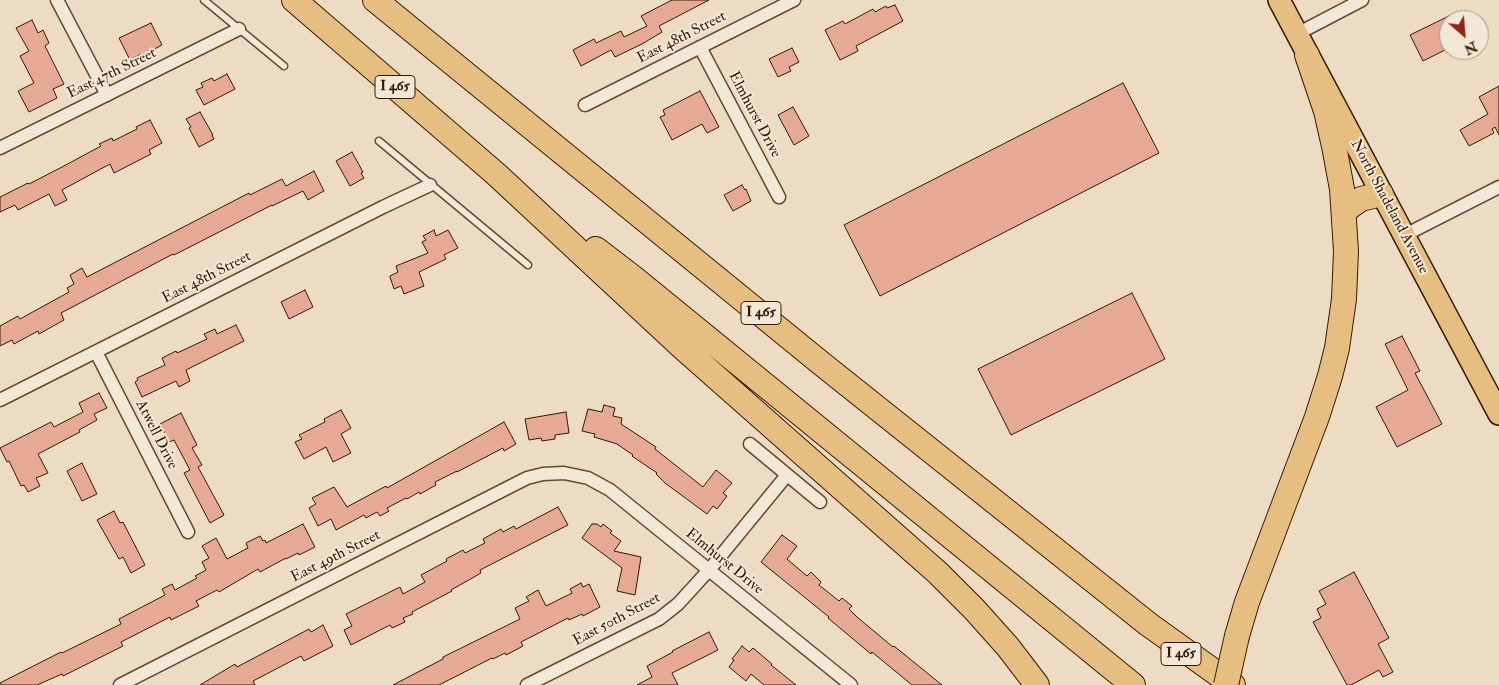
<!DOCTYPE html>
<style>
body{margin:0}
#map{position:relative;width:1499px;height:685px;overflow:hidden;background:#eddcc3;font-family:"IM FELL Double Pica",serif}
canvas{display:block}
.north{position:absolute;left:1439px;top:10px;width:50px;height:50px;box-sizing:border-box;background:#f3e8d8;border:1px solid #a79682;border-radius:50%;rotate:153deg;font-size:14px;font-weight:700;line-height:20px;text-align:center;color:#341a00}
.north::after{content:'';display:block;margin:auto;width:18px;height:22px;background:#8f2418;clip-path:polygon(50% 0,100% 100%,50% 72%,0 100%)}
</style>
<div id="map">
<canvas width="1499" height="685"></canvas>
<div class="north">N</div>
</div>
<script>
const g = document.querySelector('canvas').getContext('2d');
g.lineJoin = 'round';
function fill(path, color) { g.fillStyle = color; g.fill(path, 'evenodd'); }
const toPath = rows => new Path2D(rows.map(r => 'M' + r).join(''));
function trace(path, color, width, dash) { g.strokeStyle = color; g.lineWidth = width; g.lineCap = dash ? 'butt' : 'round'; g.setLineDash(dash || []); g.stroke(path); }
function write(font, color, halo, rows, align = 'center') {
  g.font = font + ' "IM FELL Double Pica",serif'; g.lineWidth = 4; g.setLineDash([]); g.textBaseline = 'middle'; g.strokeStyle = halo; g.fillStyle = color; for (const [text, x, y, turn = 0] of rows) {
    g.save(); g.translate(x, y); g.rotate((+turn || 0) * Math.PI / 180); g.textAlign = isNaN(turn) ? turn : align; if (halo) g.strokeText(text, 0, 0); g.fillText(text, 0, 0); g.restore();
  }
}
const building = toPath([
 [672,0,709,0,659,26,662,32,642,44,615,57,611,50,581,66,573,50,594,39,596,43,621,31,624,37,647,26,641,16,672,0],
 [895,5,903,21,856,46,858,51,840,60,825,30,843,21,845,24,873,9,875,12,886,6,887,8,895,5],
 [1449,16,1449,48,1423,61,1410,35,1449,16],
 [32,20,38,33,43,30,49,43,45,46,64,84,53,89,57,98,29,112,18,91,34,83,20,56,29,51,16,28,32,20],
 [151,23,162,45,141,56,141,54,130,60,119,38,151,23],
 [792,48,799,62,789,67,791,71,778,77,769,59,792,48],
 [227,74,235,89,204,105,196,90,203,87,201,83,212,78,214,81,227,74],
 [1123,83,1159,153,880,296,844,225,1123,83],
 [1499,86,1499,135,1495,127,1492,129,1494,133,1469,146,1460,130,1488,114,1479,97,1499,86],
 [700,91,719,127,707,133,702,124,672,140,660,117,665,115,663,110,700,91],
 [793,107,809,136,794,145,778,115,793,107],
 [200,112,213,135,212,135,214,139,199,147,189,128,191,127,186,119,200,112],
 [150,120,162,143,149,150,151,154,114,173,110,164,62,190,67,200,55,206,49,194,18,210,15,205,0,212,0,197,28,183,29,184,62,167,101,146,99,144,112,138,113,141,137,129,136,127,150,120],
 [352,152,363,172,361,173,364,178,350,186,336,161,352,152],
 [314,171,324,191,320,193,308,200,303,191,272,206,272,205,174,255,173,254,61,313,64,320,39,334,38,331,14,344,12,340,0,346,0,326,18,316,20,319,69,292,67,288,74,284,70,275,82,268,87,277,249,193,250,195,282,179,286,186,314,171],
 [742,185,745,190,746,189,751,201,733,211,724,195,742,185],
 [434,230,436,236,448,230,458,248,444,255,446,259,419,272,424,286,404,294,401,286,394,289,390,277,390,276,398,272,396,266,428,253,422,242,426,240,423,236,434,230],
 [305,290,313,307,289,319,281,302,305,290],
 [1132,293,1165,359,1011,435,978,369,1132,293],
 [236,325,244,341,186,370,190,381,179,387,176,381,142,397,135,382,138,380,137,378,165,365,162,358,176,351,177,353,207,339,204,334,215,329,217,334,236,325],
 [1402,336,1420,371,1415,373,1442,424,1397,447,1376,407,1408,390,1385,344,1402,336],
 [99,393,107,408,94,414,97,420,79,430,80,432,38,454,48,473,36,478,40,486,28,492,24,485,21,486,9,461,7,462,0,448,51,422,54,427,83,412,79,403,99,393],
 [604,405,615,408,613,416,622,418,621,424,656,447,655,449,703,487,716,470,732,483,723,493,727,496,717,509,713,506,707,514,665,483,656,474,657,473,632,456,633,455,617,444,594,437,595,434,582,431,588,409,602,412,604,405],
 [341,410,351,428,341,434,351,453,333,462,326,447,304,459,295,442,302,439,299,435,325,422,324,419,341,410],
 [566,412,569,433,555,435,555,439,542,441,541,438,529,440,525,419,566,412],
 [181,413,197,445,192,448,202,465,198,467,224,515,210,523,184,473,190,470,174,440,169,442,160,424,181,413],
 [504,422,516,444,504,451,503,448,457,472,457,471,435,482,436,485,420,494,419,492,407,499,406,498,387,508,389,511,380,516,377,512,366,518,364,515,336,530,331,519,318,526,309,508,316,504,312,498,334,487,347,507,386,486,387,488,504,422],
 [82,463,97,494,82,501,67,471,82,463],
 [558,507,568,525,480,570,481,573,451,590,452,591,412,612,413,614,403,618,405,622,392,628,390,625,351,645,344,630,352,626,346,614,400,587,403,594,425,582,421,575,447,561,446,559,463,550,465,553,485,543,483,539,501,529,503,532,514,526,516,529,558,507],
 [114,511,120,523,123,522,145,565,131,573,123,557,119,559,97,520,114,511],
 [303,524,315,547,299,555,298,553,286,559,286,558,260,572,258,569,219,592,217,590,196,601,199,606,171,620,170,617,121,642,123,646,63,676,62,674,37,685,0,685,0,683,61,652,62,653,121,624,119,619,165,595,162,589,172,584,175,590,197,578,195,576,206,570,202,562,209,558,202,546,216,538,227,559,248,548,246,543,260,536,263,541,265,540,266,543,303,524],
 [592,524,597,524,601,527,603,524,612,531,610,533,621,541,614,551,641,557,635,595,617,591,622,568,582,538,592,524],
 [782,535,797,546,787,559,807,576,811,572,821,582,819,585,839,601,842,598,852,606,849,609,857,617,893,647,894,646,942,685,912,685,872,652,871,654,828,618,829,617,761,562,782,535],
 [1354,572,1389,638,1378,644,1393,672,1383,677,1379,670,1351,685,1347,685,1313,622,1321,618,1317,609,1326,604,1319,591,1354,572],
 [581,583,583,587,589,584,600,607,583,616,582,614,569,620,568,618,521,642,523,646,506,655,505,653,493,659,492,658,439,685,393,685,443,659,443,657,520,619,515,608,529,601,526,597,538,590,546,606,572,593,570,589,581,583],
 [323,625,333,646,304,661,301,656,253,681,255,685,200,685,235,664,237,667,309,629,311,632,323,625],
 [709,632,718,650,672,673,678,685,637,685,652,677,647,666,673,652,672,651,709,632],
 [742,646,749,652,753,648,772,664,771,665,796,685,764,685,751,674,746,681,729,667,734,660,732,659,742,646]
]);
const lane = toPath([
 [204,0,284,66],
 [379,141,528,265]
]);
const street = toPath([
 [57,0,107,95],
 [1297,34,1362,0],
 [700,47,779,197],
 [585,105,794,0],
 [0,148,239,29],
 [1403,236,1499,187],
 [96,352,188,532],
 [0,400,383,207,430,185],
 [750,444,820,502],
 [120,685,527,478,543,474,564,473,588,478,610,490,851,685],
 [527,685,659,619,678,604,709,570,787,475]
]);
const primary = toPath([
 [1279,0,1499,414]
]);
const highway = toPath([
 [294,0,496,174,682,347,938,573,974,609,1008,647,1037,685],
 [375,0,822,364,1148,624,1233,685],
 [1344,211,1361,199,1381,194],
 [596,249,635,279,1133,685],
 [1237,636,1247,602,1317,417,1330,376,1337,348,1344,299,1346,251,1342,189,1334,146,1326,111,1307,55]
]);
const highwayBridge = toPath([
 [1226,685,1237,636]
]);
const shields = [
 [395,87,40],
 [761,313,40],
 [1181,654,40]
];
const shieldNames = [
 ["I 465",395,87],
 ["I 465",761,313],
 ["I 465",1181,654]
];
const streetNames = [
 ["East 48th Street",682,38,-27],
 ["East 47th Street",112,74,-26],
 ["Elmhurst Drive",754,115,62],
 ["North Shadeland Avenue",1389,207,62],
 ["East 48th Street",207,278,-27],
 ["Atwell Drive",156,435,63],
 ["East 49th Street",336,557,-27],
 ["Elmhurst Drive",724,562,39],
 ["East 50th Street",617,620,-28]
];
fill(building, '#e6a996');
trace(building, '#341a00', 1);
trace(lane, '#624a31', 9);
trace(street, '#624a31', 15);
trace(primary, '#341a00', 24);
trace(highway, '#341a00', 26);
trace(lane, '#f3e8d8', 6);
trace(street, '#f3e8d8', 12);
trace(primary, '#e6be82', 21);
trace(highway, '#e6be82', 24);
trace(highwayBridge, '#341a00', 26, []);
trace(highwayBridge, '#e6be82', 24);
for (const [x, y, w] of shields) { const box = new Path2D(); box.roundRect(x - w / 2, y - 11.5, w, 23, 4); g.fillStyle = '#f3e8d8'; g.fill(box); trace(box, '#341a00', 1); }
write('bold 14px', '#341a00', null, shieldNames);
write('15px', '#341a00', '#f3e8d8', streetNames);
</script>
